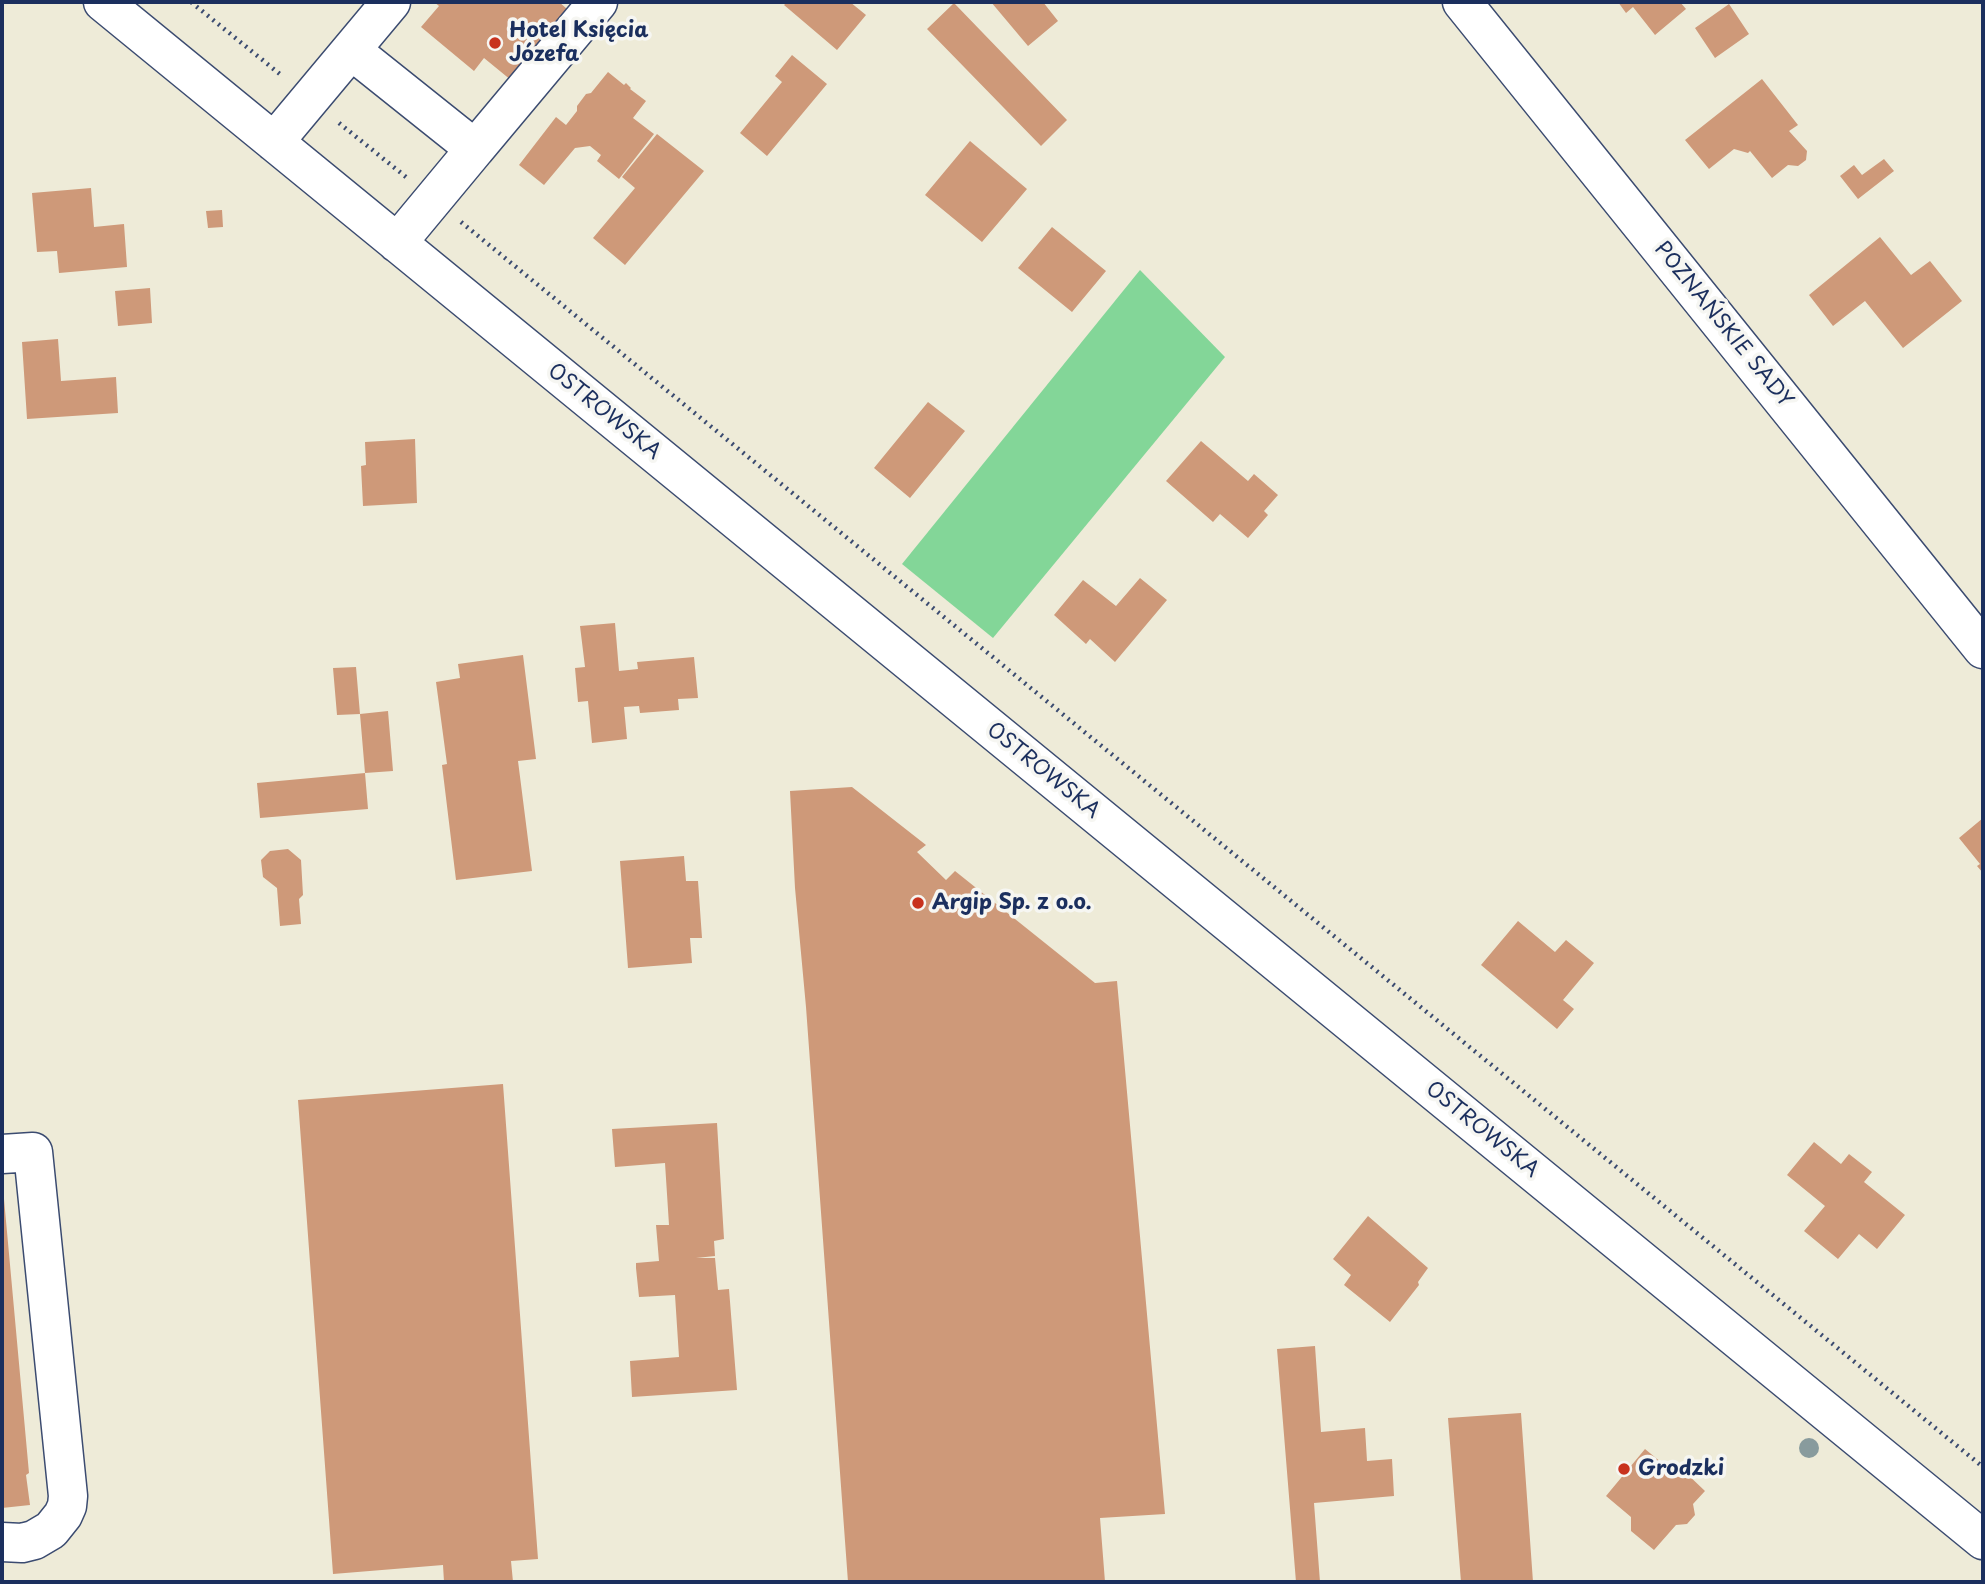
<!DOCTYPE html>
<meta charset="utf-8">
<style>
body{margin:0}
#map{position:relative;width:1985px;height:1584px;overflow:hidden;background:#eeebd8;font-family:"Playpen Sans",sans-serif}
canvas{display:block}
.frame{position:absolute;inset:0;border:4px solid #1b2f5e;pointer-events:none}
</style>
<div id="map">
<canvas width="1985" height="1584"></canvas>
<div class="frame"></div>
</div>
<script>
const g = document.querySelector('canvas').getContext('2d');
g.lineJoin = 'round';
function fill(path, color) { g.fillStyle = color; g.fill(path, 'evenodd'); }
const toPath = rows => new Path2D(rows.map(r => 'M' + r).join(''));
function trace(path, color, width, dash) { g.strokeStyle = color; g.lineWidth = width; g.lineCap = dash ? 'butt' : 'round'; g.setLineDash(dash || []); g.stroke(path); }
function write(font, color, halo, rows, align = 'center') {
  g.font = font + ' "Playpen Sans",sans-serif'; g.lineWidth = 7; g.setLineDash([]); g.textBaseline = 'middle'; g.strokeStyle = halo; g.fillStyle = color; for (const [text, x, y, turn = 0] of rows) {
    g.save(); g.translate(x, y); g.rotate((+turn || 0) * Math.PI / 180); g.textAlign = isNaN(turn) ? turn : align; if (halo) g.strokeText(text, 0, 0); g.fillText(text, 0, 0); g.restore();
  }
}
const green = toPath([
 [1140,270,1225,357,993,638,902,564]
]);
const building = toPath([
 [434,2,559,2,574,15,517,85,484,58,474,71,421,27,439,6],
 [787,2,850,2,866,15,837,50,784,5],
 [991,2,1043,2,1058,21,1028,46],
 [1618,2,1680,2,1686,9,1655,35,1633,7,1626,13],
 [954,3,1067,120,1041,146,927,29],
 [1729,4,1749,34,1715,58,1695,28],
 [792,55,827,84,767,156,740,133,782,82,775,76],
 [608,72,624,85,626,83,631,88,630,89,646,101,633,118,654,134,619,179,597,161,601,155,590,146,575,148,544,185,519,165,556,117,566,125,577,111,577,106,586,94,591,93],
 [1762,79,1798,125,1789,131,1807,151,1806,160,1798,166,1788,165,1772,178,1750,151,1748,153,1734,149,1709,169,1685,140],
 [657,134,704,171,625,265,593,238,635,188,622,177],
 [970,141,1027,189,982,242,925,195],
 [1884,159,1894,171,1858,199,1840,176,1854,165,1862,175],
 [91,188,94,227,124,224,127,267,59,273,57,251,37,252,32,193],
 [222,210,223,227,208,228,206,211],
 [1052,227,1106,271,1072,312,1018,268],
 [1880,237,1911,275,1930,261,1962,301,1903,348,1865,301,1833,326,1809,295],
 [150,288,152,323,118,326,115,291],
 [58,339,61,381,116,377,118,413,27,419,22,342],
 [928,402,965,431,910,498,874,468],
 [415,439,417,503,363,506,361,466,366,465,365,442],
 [1201,441,1248,481,1254,474,1278,495,1264,511,1268,515,1248,538,1220,514,1213,522,1166,481],
 [1140,578,1167,600,1115,662,1090,639,1086,644,1054,615,1083,580,1116,606],
 [615,623,619,671,638,669,637,662,694,657,698,698,678,699,679,710,640,713,639,706,624,707,627,739,592,743,588,701,578,702,575,668,585,667,580,626],
 [523,655,536,759,518,761,532,871,456,880,442,765,447,764,436,682,460,678,458,664],
 [356,667,360,714,337,715,333,668],
 [388,711,393,771,365,773,368,809,260,818,257,783,365,773,360,714],
 [852,787,926,845,917,852,946,880,955,871,1095,983,1117,981,1165,1514,1100,1518,1105,1582,848,1582,806,1007,795,888,790,791],
 [1983,818,1983,873,1977,866,1980,864,1959,838],
 [288,849,301,860,303,895,299,899,301,924,280,926,277,888,263,877,261,860,270,851],
 [684,856,686,881,698,881,702,938,690,938,692,963,628,968,620,861],
 [1518,921,1555,952,1566,940,1594,963,1563,1000,1574,1009,1557,1029,1481,965],
 [503,1084,538,1559,511,1561,513,1582,444,1582,443,1565,333,1574,298,1100],
 [717,1123,724,1239,714,1241,715,1256,696,1258,715,1258,718,1290,729,1289,737,1390,632,1397,630,1361,679,1357,675,1295,639,1297,636,1268,636,1263,659,1261,656,1225,669,1225,665,1163,615,1167,612,1129],
 [1814,1142,1841,1164,1849,1154,1872,1172,1864,1182,1905,1215,1877,1249,1859,1234,1838,1259,1804,1231,1825,1206,1787,1175],
 [4,1199,29,1473,26,1475,30,1505,2,1508,2,1200],
 [1368,1216,1428,1268,1418,1282,1419,1285,1390,1322,1344,1285,1351,1275,1333,1259],
 [1315,1346,1321,1432,1365,1428,1367,1461,1392,1459,1394,1496,1314,1503,1320,1582,1296,1582,1277,1349],
 [1521,1413,1533,1582,1461,1582,1448,1418],
 [1645,1449,1679,1477,1684,1471,1705,1491,1693,1504,1695,1515,1687,1524,1676,1525,1654,1550,1631,1531,1631,1517,1606,1496]
]);
const path = toPath([
 [191,2,281,75],
 [339,123,406,177],
 [461,222,1983,1467]
]);
const minor = toPath([
 [103,2,1983,1540],
 [1462,2,1983,649],
 [351,50,475,149,598,2],
 [274,142,391,2],
 [397,243,475,149],
 [2,1154,33,1152,68,1496,67,1506,63,1515,51,1530,34,1540,22,1543,2,1542]
]);
const trees = [
 [1809,1448]
];
const markers = [
 [495,43,7,"#c8321e"],
 [918,903,7,"#c8321e"],
 [1624,1469,7,"#c8321e"]
];
const poiNames = [
 ["Hotel Księcia",509,31],
 ["Józefa",509,55],
 ["Argip Sp. z o.o.",932,903],
 ["Grodzki",1638,1469]
];
const streetNames = [
 ["POZNAŃSKIE SADY",1723,325,51],
 ["OSTROWSKA",604,412,39],
 ["OSTROWSKA",1043,771,39],
 ["OSTROWSKA",1482,1130,39]
];
fill(green, '#83d698');
fill(building, '#ce9979');
trace(minor, '#3b4b70', 41);
trace(path, '#3b4b70', 4.5, [2, 5]);
trace(minor, '#fff', 38);
g.fillStyle = '#889b9d';
for (const [x, y] of trees) { g.beginPath(); g.arc(x, y, 10, 0, 2 * Math.PI); g.fill(); }
for (const [x, y, r, color] of markers) { const dot = new Path2D(); dot.arc(x, y, r, 0, 2 * Math.PI); g.fillStyle = color; g.fill(dot); trace(dot, '#f6f6f2', 2.5); }
write('bold 21px', '#1b2f5e', '#f6f6f2', poiNames, 'left');
write('21px', '#1b2f5e', '#f6f6f2', streetNames);
</script>
